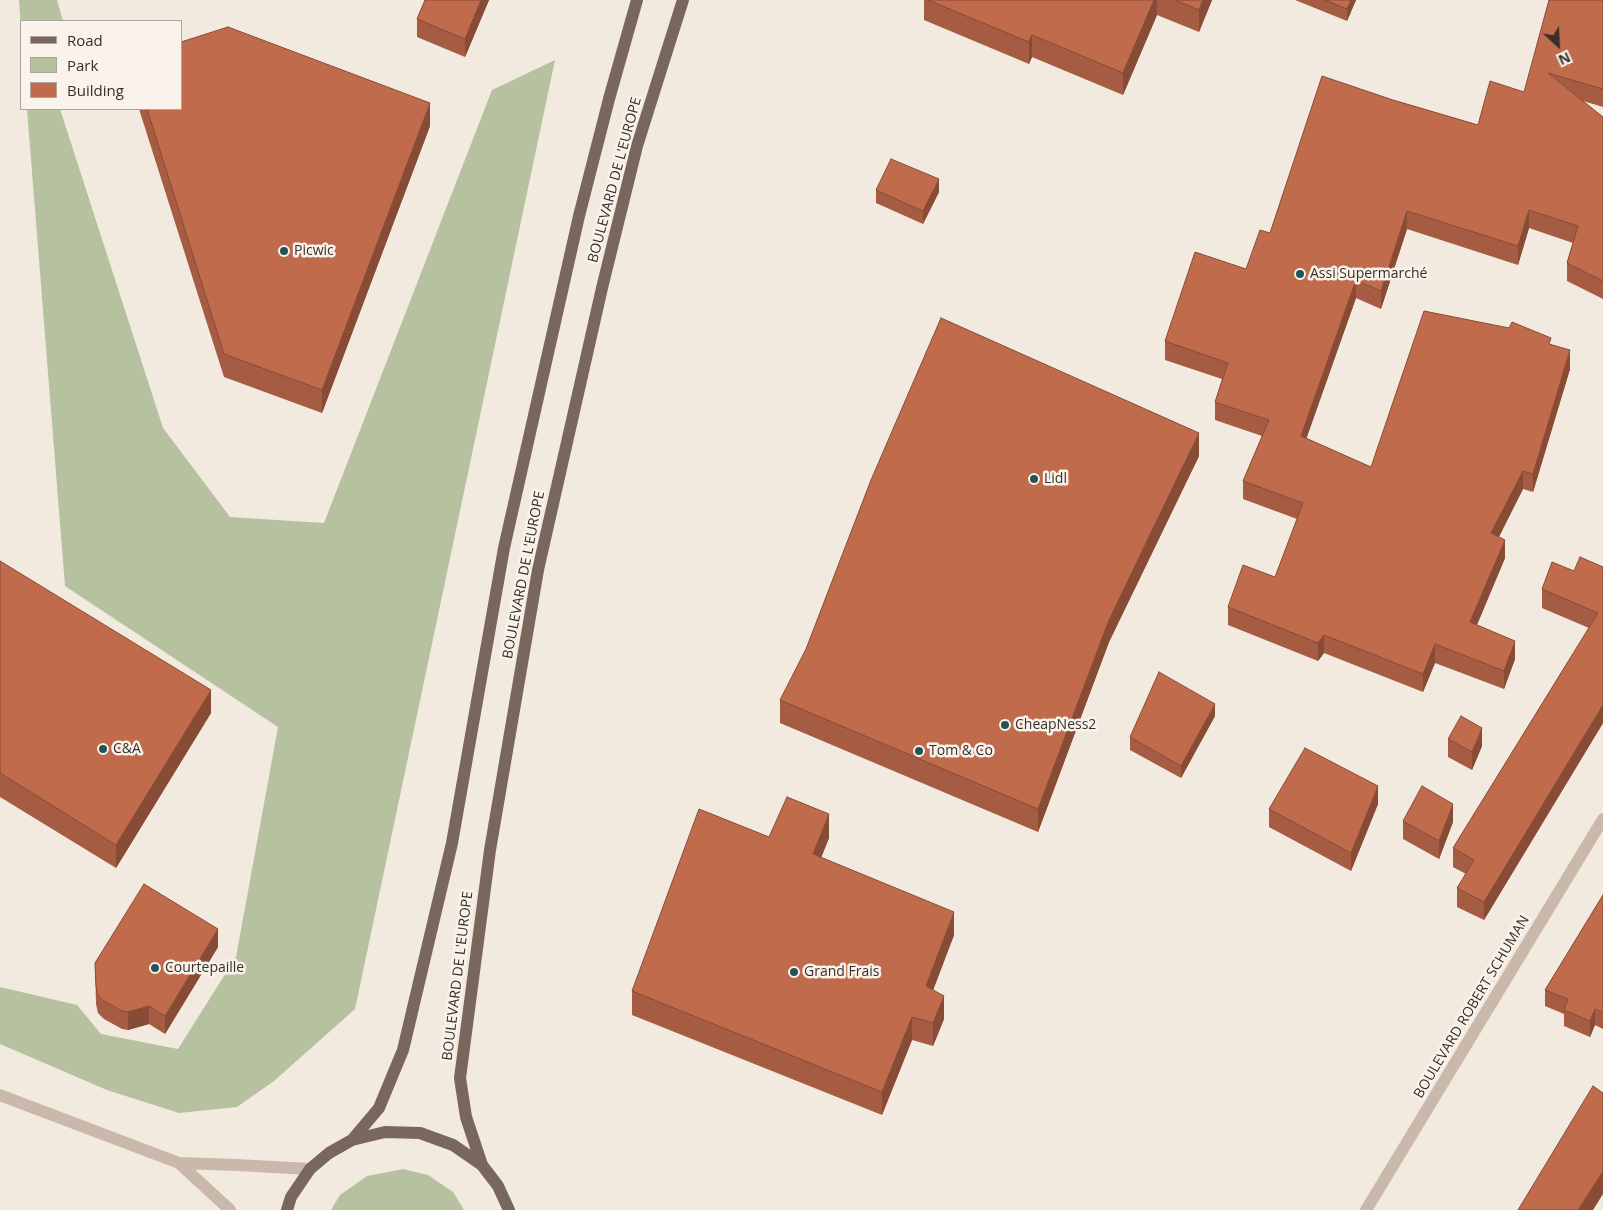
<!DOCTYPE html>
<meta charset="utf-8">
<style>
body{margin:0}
#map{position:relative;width:1603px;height:1210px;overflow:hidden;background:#f2e9df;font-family:"Open Sans",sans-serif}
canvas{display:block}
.legend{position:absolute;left:20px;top:20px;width:162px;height:90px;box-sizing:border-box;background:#f9f3eb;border:1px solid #aca49e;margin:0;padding:6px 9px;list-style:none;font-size:15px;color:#382e2a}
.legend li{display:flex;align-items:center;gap:10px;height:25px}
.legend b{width:25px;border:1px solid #aca49e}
.north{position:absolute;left:1533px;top:20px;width:50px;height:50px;-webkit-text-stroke:4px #f9f3eb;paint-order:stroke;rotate:155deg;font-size:14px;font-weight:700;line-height:20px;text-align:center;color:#382e2a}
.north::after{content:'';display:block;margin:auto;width:18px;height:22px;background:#382e2a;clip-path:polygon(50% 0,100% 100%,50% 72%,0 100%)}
</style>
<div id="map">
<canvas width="1603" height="1210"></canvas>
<ul class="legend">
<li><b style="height:6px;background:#79665c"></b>Road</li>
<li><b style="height:14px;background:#b5c19f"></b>Park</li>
<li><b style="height:14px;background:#c16b4d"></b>Building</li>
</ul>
<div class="north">N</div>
</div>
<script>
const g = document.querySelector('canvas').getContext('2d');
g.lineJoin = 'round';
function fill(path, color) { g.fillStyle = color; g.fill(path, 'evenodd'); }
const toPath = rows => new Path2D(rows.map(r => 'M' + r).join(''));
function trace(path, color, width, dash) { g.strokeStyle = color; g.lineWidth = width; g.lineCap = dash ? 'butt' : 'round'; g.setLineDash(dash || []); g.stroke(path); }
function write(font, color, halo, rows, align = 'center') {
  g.font = font + ' "Open Sans",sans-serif'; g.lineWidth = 5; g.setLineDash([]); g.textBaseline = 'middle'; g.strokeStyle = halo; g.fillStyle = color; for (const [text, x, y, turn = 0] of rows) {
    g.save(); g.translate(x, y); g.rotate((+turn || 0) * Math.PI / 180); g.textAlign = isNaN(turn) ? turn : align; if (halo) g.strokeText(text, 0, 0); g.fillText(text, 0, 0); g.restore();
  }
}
const green = toPath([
 [19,0,57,0,63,21,21,21,21,29],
 [555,60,355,1009,274,1081,237,1107,179,1113,107,1090,0,1044,0,987,77,1005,101,1034,178,1049,236,957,278,727,65,586,27,109,60,109,163,428,230,517,324,523,492,90],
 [403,1169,428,1175,453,1192,464,1210,331,1210,340,1195,367,1176]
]);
const tertiary = toPath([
 [0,1095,179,1163,237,1165,310,1169],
 [179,1163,230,1210],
 [1366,1210,1603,819]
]);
const primary = toPath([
 [352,1140,379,1108,403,1050,452,843,504,548,579,216,609,99,637,0],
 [482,1165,466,1117,460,1078,490,850,538,570,602,288,637,146,683,0],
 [287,1210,291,1197,310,1169,329,1153,352,1140,385,1132,420,1133,453,1145,482,1165,498,1186,509,1210]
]);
const wall = toPath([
 [425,0,489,0,465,57,417,37,417,19],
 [924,0,1212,0,1199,32,1157,15,1123,95,1032,57,1029,64,924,20],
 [1295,0,1356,0,1347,21],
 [1603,0,1603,107,1583,101,1603,117,1603,299,1567,281,1567,263,1573,243,1529,228,1518,265,1407,229,1381,309,1356,298,1306,438,1371,467,1551,344,1570,369,1533,492,1523,489,1499,537,1505,558,1477,625,1515,659,1504,689,1435,663,1423,692,1324,653,1318,661,1228,625,1228,607,1275,577,1297,519,1243,499,1243,481,1262,436,1215,420,1215,402,1222,379,1165,360,1165,341,1246,269,1270,233,1393,100,1478,125,1524,92],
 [139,109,181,109,430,126,322,413,224,377],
 [876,190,939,192,923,224,876,203],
 [1199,456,1109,642,1038,832,780,723,780,700],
 [0,561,211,713,116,868,0,797],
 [1603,567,1603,723,1484,920,1457,907,1457,888,1466,874,1453,867,1453,848,1589,628,1542,608,1542,589,1574,571],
 [1215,716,1181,778,1130,750,1130,737],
 [1448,739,1482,746,1472,770,1448,757],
 [1378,804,1351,871,1269,827,1269,809],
 [1403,821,1453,822,1439,859,1403,839],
 [769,837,829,838,821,858,954,935,933,990,944,1019,933,1046,912,1040,882,1115,632,1015,632,991],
 [1603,895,1603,1029,1595,1025,1590,1037,1564,1026,1564,1014,1545,1006,1545,990],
 [218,947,165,1034,149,1024,128,1030,122,1029,104,1019,98,1013,96,1004,95,963]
]);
const shadedWall = toPath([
 [481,0,489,0,465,57,465,39],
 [1154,0,1157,0,1157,15,1123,95,1123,73],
 [1203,0,1212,0,1199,32,1199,10],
 [1351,0,1356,0,1347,21,1347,9],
 [1032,35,1032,57,1029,64,1029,42],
 [430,103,430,126,322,413,322,390],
 [939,179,939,192,923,224,923,211],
 [1529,210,1529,228,1518,265,1518,246],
 [1407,211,1407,229,1381,309,1381,291],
 [1356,280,1356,298,1301,454,1301,436],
 [1570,350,1570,369,1533,492,1533,474],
 [1199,433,1199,456,1109,642,1038,832,1038,809,1109,620],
 [1523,471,1523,489,1491,552,1491,533],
 [1505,540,1505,558,1470,641,1470,622],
 [1324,635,1324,653,1318,661,1318,643],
 [1515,641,1515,659,1504,689,1504,671],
 [1435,644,1435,663,1423,692,1423,674],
 [211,690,211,713,116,868,116,845],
 [1215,704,1215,716,1181,778,1181,766],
 [1603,705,1603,723,1484,920,1484,902],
 [1482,728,1482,746,1472,770,1472,752],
 [1378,786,1378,804,1351,871,1351,853],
 [1453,804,1453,822,1439,859,1439,841],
 [829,814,829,838,813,877,813,854],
 [954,912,954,935,926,1009,926,986],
 [218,929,218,947,165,1034,165,1016],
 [944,996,944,1019,933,1046,933,1023],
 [149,1006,149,1024,128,1030,128,1012],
 [1595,1009,1595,1025,1590,1037,1590,1021],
 [912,1017,912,1040,882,1115,882,1092],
 [1603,1171,1603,1194,1593,1210,1578,1210]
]);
const building = toPath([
 [425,0,481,0,465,39,417,19,425,0],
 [928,0,1154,0,1123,73,1032,35,1029,42,928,0],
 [1175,0,1203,0,1199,10,1175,0],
 [1325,0,1351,0,1347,9,1325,0],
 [1549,0,1603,0,1603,89,1548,73,1603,117,1603,281,1567,263,1578,226,1529,210,1518,246,1407,211,1381,291,1356,280,1301,436,1371,467,1424,311,1509,328,1512,322,1551,338,1549,344,1570,350,1533,474,1523,471,1491,533,1505,540,1470,622,1515,641,1504,671,1435,644,1423,674,1324,635,1318,643,1228,607,1243,565,1275,577,1303,503,1243,481,1269,420,1215,402,1228,363,1165,341,1195,252,1246,269,1260,230,1270,233,1322,76,1393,100,1478,125,1490,81,1524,92,1549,0],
 [228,27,430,103,322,390,224,354,147,109,181,109,181,42,228,27],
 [891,159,939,179,923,211,876,190,891,159],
 [941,318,1199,433,1109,620,1038,809,780,700,806,649,871,480,941,318],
 [1580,557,1603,567,1603,705,1484,902,1457,888,1474,860,1453,848,1598,613,1542,589,1552,562,1574,571,1580,557],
 [0,561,211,690,116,845,0,773,0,561],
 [1159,672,1215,704,1181,766,1130,737,1159,672],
 [1461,716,1482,728,1472,752,1448,739,1461,716],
 [1305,748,1378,786,1351,853,1269,809,1305,748],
 [1422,786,1453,804,1439,841,1403,821,1422,786],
 [787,797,829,814,813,854,954,912,926,986,944,996,933,1023,912,1017,882,1092,632,991,699,809,769,837,787,797],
 [144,884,218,929,165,1016,149,1006,128,1012,122,1011,104,1001,98,995,96,986,95,963,144,884],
 [1603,895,1603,1013,1595,1009,1590,1021,1564,1010,1568,999,1545,990,1603,895],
 [1593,1086,1603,1093,1603,1171,1578,1210,1518,1210,1593,1086]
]);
const markers = [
 [284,251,5,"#215358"],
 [1300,274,5,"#215358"],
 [1034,479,5,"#215358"],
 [1005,725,5,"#215358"],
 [103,749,5,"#215358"],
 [919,751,5,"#215358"],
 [155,968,5,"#215358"],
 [794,972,5,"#215358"]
];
const streetNames = [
 ["BOULEVARD DE L'EUROPE",615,180,-75],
 ["BOULEVARD DE L'EUROPE",524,575,-79],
 ["BOULEVARD DE L'EUROPE",458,976,-83],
 ["BOULEVARD ROBERT SCHUMAN",1472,1007,-59]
];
const poiNames = [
 ["Picwic",294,251],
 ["Assi Supermarché",1310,274],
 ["Lidl",1044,479],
 ["CheapNess2",1015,725],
 ["C&A",113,749],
 ["Tom & Co",929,751],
 ["Courtepaille",165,968],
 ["Grand Frais",804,972]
];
fill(green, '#b5c19f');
trace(tertiary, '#cab9ab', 12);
trace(primary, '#79665c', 12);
fill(wall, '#a65c42');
fill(shadedWall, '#874b36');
fill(building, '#c16b4d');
trace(building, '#874b36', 1);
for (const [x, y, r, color] of markers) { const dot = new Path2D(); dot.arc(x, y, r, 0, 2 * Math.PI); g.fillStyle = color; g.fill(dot); trace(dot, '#f9f3eb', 2); }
write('14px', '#382e2a', '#f9f3eb', streetNames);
write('14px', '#382e2a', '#f9f3eb', poiNames, 'left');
</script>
